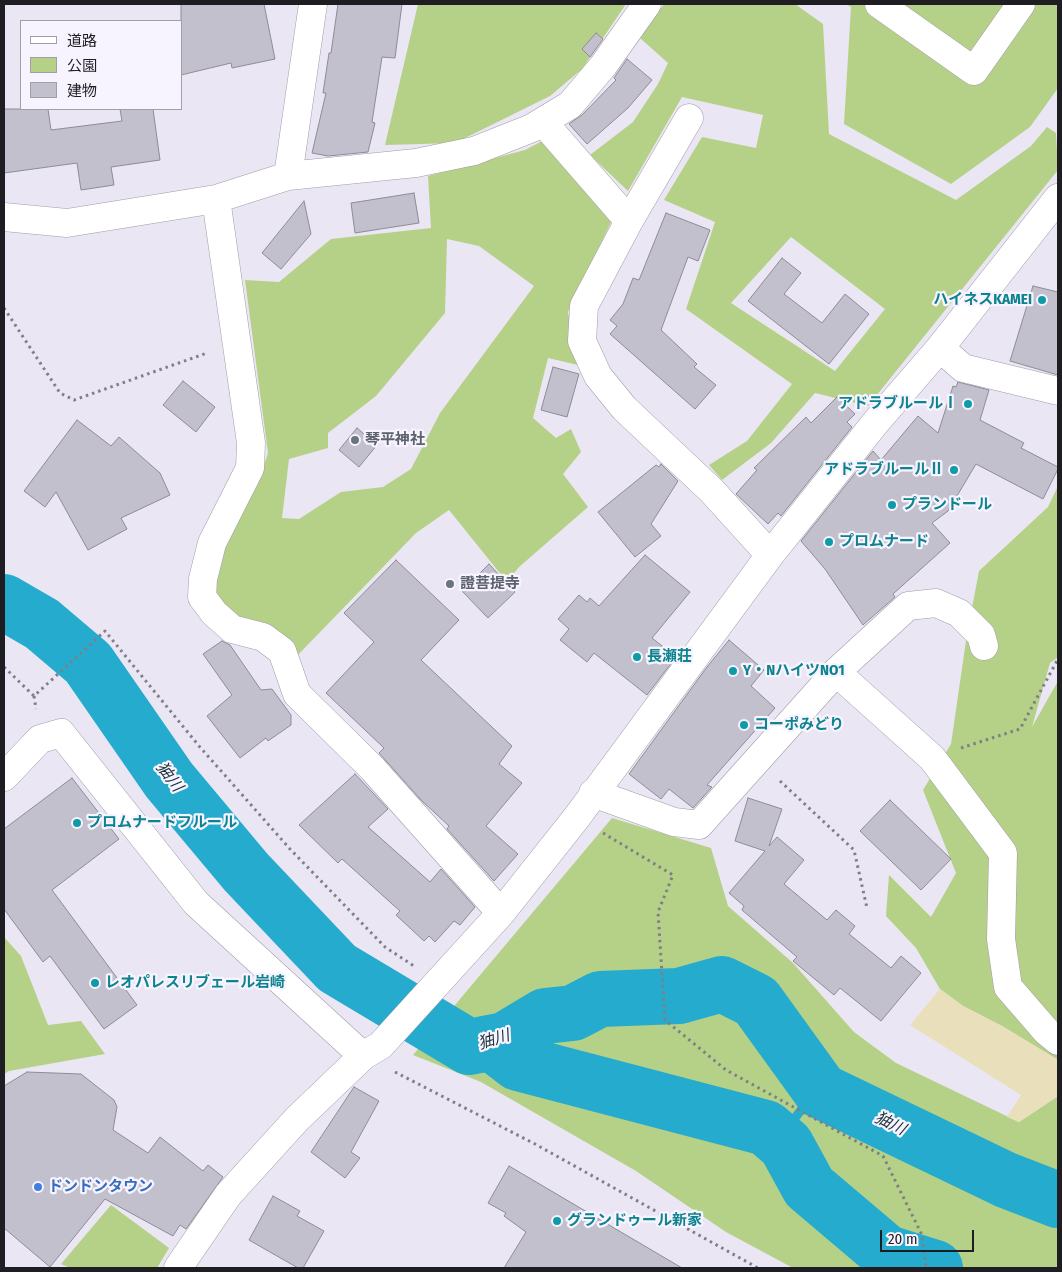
<!DOCTYPE html>
<meta charset="utf-8">
<style>
body{margin:0}
#map{position:relative;width:1062px;height:1272px;overflow:hidden;background:#eae6f4;font-family:"Fira Sans Condensed","Noto Sans JP",sans-serif}
canvas{display:block}
.frame{position:absolute;inset:0;border:5px solid #1e1d21;pointer-events:none}
.legend{position:absolute;left:20px;top:20px;width:162px;height:90px;box-sizing:border-box;background:#f7f4ff;border:1px solid #a09ea6;margin:0;padding:6px 9px;list-style:none;font-size:15px;color:#1e1d21}
.legend li{display:flex;align-items:center;gap:10px;height:25px}
.legend b{width:25px;border:1px solid #a09ea6}
.scale{position:absolute;left:880px;top:1230px;width:94px;height:22px;box-sizing:border-box;border:2px solid #1e1d21;border-top:0;padding-left:6px;font-size:15px;line-height:18px;white-space:nowrap;color:#1e1d21;-webkit-text-stroke:4px #f7f4ff;paint-order:stroke}
</style>
<div id="map">
<canvas width="1062" height="1272"></canvas>
<div class="frame"></div>
<ul class="legend">
<li><b style="height:6px;background:#fff"></b>道路</li>
<li><b style="height:14px;background:#b5d187"></b>公園</li>
<li><b style="height:14px;background:#c3c0cd"></b>建物</li>
</ul>
<div class="scale">20 m</div>
</div>
<script>
const g = document.querySelector('canvas').getContext('2d');
g.lineJoin = 'round';
function fill(path, color) { g.fillStyle = color; g.fill(path, 'evenodd'); }
const toPath = rows => new Path2D(rows.map(r => 'M' + r).join(''));
function trace(path, color, width, dash) { g.strokeStyle = color; g.lineWidth = width; g.lineCap = dash ? 'butt' : 'round'; g.setLineDash(dash || []); g.stroke(path); }
function write(font, color, halo, rows, align = 'center') {
  g.font = font + ' "Fira Sans Condensed","Noto Sans JP",sans-serif'; g.lineWidth = 4.5; g.setLineDash([]); g.textBaseline = 'middle'; g.strokeStyle = halo; g.fillStyle = color; for (const [text, x, y, turn = 0] of rows) {
    g.save(); g.translate(x, y); g.rotate((+turn || 0) * Math.PI / 180); g.textAlign = isNaN(turn) ? turn : align; if (halo) g.strokeText(text, 0, 0); g.fillText(text, 0, 0); g.restore();
  }
}
const green = toPath([
 [418,4,626,4,582,69,550,96,455,143,385,145],
 [664,4,795,4,823,24,829,134,956,200,1031,146,1047,127,1056,133,1058,170,868,406,815,393,771,443,722,480,709,465,747,441,792,384,686,309,715,222,664,200,702,137,756,148,763,115,682,97,628,191,590,155,633,122,658,84,668,63,640,38],
 [791,237,885,309,835,371,731,303],
 [846,4,1058,4,1058,88,1030,127,951,184,844,124,851,7],
 [546,139,613,218,568,312,578,365,548,358,533,418,556,438,571,429,581,452,563,474,588,507,519,567,507,582,449,510,416,533,295,658,225,614,217,595,216,560,258,484,268,453,245,280,279,282,331,239,431,228,428,176,525,150],
 [447,239,479,246,534,286,440,413,411,469,383,487,341,492,299,519,282,518,289,459,328,448,328,433,376,396,445,313],
 [1058,486,1058,657,1050,663,1032,727,1058,681,1058,1060,1002,1026,963,1006,940,989,916,948,886,916,889,875,931,917,956,873,923,790,951,744,967,634,979,571,1048,507],
 [612,818,711,848,728,906,793,963,854,1032,896,1063,1019,1122,1058,1096,1058,1268,793,1268,726,1232,636,1171,481,1082,413,1055],
 [4,937,21,956,48,1025,81,1021,105,1054,9,1071,4,1074],
 [111,1205,169,1248,157,1268,70,1268,61,1264]
]);
const sand = toPath([
 [940,989,963,1006,1002,1026,1058,1060,1058,1096,1019,1122,1007,1117,1021,1095,910,1025]
]);
const stream = toPath([
 [786,1145,795,1118,807,1102,821,1091]
]);
const river = toPath([
 [4,602,42,624,88,663,169,780,246,872,337,968,469,1047,505,1040,545,1016,573,1013,600,999,679,996,722,984,756,1001,821,1091,1006,1180,1058,1200],
 [492,1043,518,1063,766,1128,786,1145,809,1187,887,1253,935,1268]
]);
const building = toPath([
 [181,4,264,4,275,59,232,68,231,63,181,75,181,4],
 [338,4,402,4,395,58,382,57,372,122,375,123,368,152,328,156,312,153,326,93,323,93,329,53,331,53,338,4],
 [596,33,603,39,590,57,582,49,596,33],
 [627,59,652,80,628,108,587,144,569,124,582,115,616,80,614,78,627,59],
 [4,109,48,109,51,130,122,121,120,109,153,109,160,160,111,167,114,185,81,190,77,163,4,173,4,109],
 [414,193,419,223,355,233,351,203,414,193],
 [304,201,311,234,281,269,262,253,304,201],
 [666,213,710,230,698,261,688,257,661,330,697,364,694,367,716,385,695,409,610,334,617,326,610,320,623,304,633,278,639,280,666,213],
 [782,258,801,273,784,294,822,323,845,294,869,314,829,364,748,301,782,258],
 [1033,286,1058,292,1058,375,1010,361,1033,286],
 [553,367,579,374,567,417,541,410,553,367],
 [183,381,215,407,196,432,163,405,183,381],
 [958,382,989,390,980,420,1024,443,1021,448,1058,467,1058,469,1043,499,976,464,948,511,932,523,950,543,893,594,895,597,863,625,825,569,801,541,873,451,881,460,918,416,938,433,953,386,956,387,958,382],
 [837,397,855,414,847,422,852,427,781,516,778,513,768,524,736,494,757,470,754,468,806,417,811,423,837,397],
 [77,420,111,446,119,437,160,473,170,495,121,518,127,529,88,550,56,492,45,507,24,491,77,420],
 [357,428,377,445,359,467,339,450,357,428],
 [661,464,678,481,651,524,661,536,635,557,598,512,656,465,659,467,661,464],
 [645,555,690,592,652,638,676,657,647,695,594,653,587,662,560,640,569,629,558,619,579,595,587,602,590,598,599,606,645,555],
 [396,560,459,620,421,660,512,746,499,764,522,783,486,826,518,854,494,881,447,829,449,826,421,800,379,753,384,748,326,693,374,642,344,613,396,560],
 [489,564,515,592,488,618,462,591,489,564],
 [729,640,764,670,751,686,775,708,707,785,712,787,693,808,669,789,661,799,629,774,707,667,729,640],
 [222,641,230,645,261,690,272,689,291,715,291,725,268,741,266,738,240,758,207,716,232,695,203,654,222,641],
 [355,774,388,809,368,827,430,882,441,869,475,907,460,925,454,921,435,942,429,936,424,941,396,915,400,911,342,859,338,863,299,825,355,774],
 [72,778,119,839,52,890,137,1005,104,1029,50,956,43,962,4,909,4,829,72,778],
 [748,798,782,809,769,846,777,837,804,860,784,884,827,920,836,910,855,926,849,934,891,968,901,956,921,973,881,1021,840,988,834,995,793,961,797,957,742,910,744,906,729,893,765,851,735,841,748,798],
 [890,800,951,859,921,890,860,831,890,800],
 [27,1072,81,1074,114,1100,117,1107,113,1130,148,1153,160,1137,203,1171,208,1165,223,1177,186,1229,180,1225,173,1236,105,1199,50,1267,4,1228,4,1086,27,1072],
 [354,1087,379,1101,351,1152,360,1158,345,1178,311,1152,354,1087],
 [509,1166,682,1268,504,1268,526,1232,504,1216,506,1213,488,1203,509,1166],
 [273,1196,300,1211,297,1216,324,1231,303,1268,298,1268,249,1240,273,1196]
]);
const path = toPath([
 [4,308,60,393,74,400,207,353],
 [4,667,34,696,105,631,199,746,290,849,385,947,414,966],
 [34,696,36,709],
 [961,748,1020,729,1058,659],
 [780,781,854,850,867,908],
 [603,833,673,875,658,912,665,1020,726,1070,883,1156,922,1235,926,1268],
 [395,1072,535,1144,758,1268]
]);
const minor = toPath([
 [879,4,974,71,1021,4],
 [689,118,629,221,584,306,582,341,598,376,624,408,712,491,770,555],
 [543,122,629,221],
 [288,176,313,4],
 [216,199,251,443,250,468,212,543,203,579,202,597,214,613,232,629,263,637,282,651,297,694,373,769,501,913],
 [4,217,67,223,216,199,288,176,416,163,474,151,532,128,570,105,603,66,647,4],
 [940,348,963,368,1058,391],
 [836,672,932,758,1003,853,1001,939,1008,987,1047,1032,1058,1041],
 [4,777,40,739,61,733,196,903,363,1056],
 [593,793,674,822,699,825,836,672,908,606,936,603,959,613,981,635,984,646],
 [178,1268,228,1195,297,1119,363,1056,381,1045,501,913,577,817,770,555,876,422,940,348,1058,198]
]);
const markers = [
 [1042,300,5,"#0f9aa8"],
 [968,404,5,"#0f9aa8"],
 [355,440,5,"#6b7280"],
 [954,470,5,"#0f9aa8"],
 [892,505,5,"#0f9aa8"],
 [829,542,5,"#0f9aa8"],
 [450,584,5,"#6b7280"],
 [637,657,5,"#0f9aa8"],
 [733,671,5,"#0f9aa8"],
 [744,725,5,"#0f9aa8"],
 [77,823,5,"#0f9aa8"],
 [95,983,5,"#0f9aa8"],
 [38,1187,5,"#3f7fe0"],
 [557,1221,5,"#0f9aa8"]
];
const cultureNames = [
 ["ハイネスKAMEI",1032,300,"right"],
 ["アドラブルールⅠ",958,404,"right"],
 ["アドラブルールⅡ",944,470,"right"],
 ["プランドール",902,505],
 ["プロムナード",839,542],
 ["長瀬荘",647,657],
 ["Y・NハイツNO1",743,671],
 ["コーポみどり",754,725],
 ["プロムナードフルール",87,823],
 ["レオパレスリブェール岩崎",105,983],
 ["グランドゥール新家",567,1221]
];
const worshipNames = [
 ["琴平神社",365,440],
 ["證菩提寺",460,584]
];
const shopNames = [
 ["ドンドンタウン",48,1187]
];
const waterNames = [
 ["㹨川",169,777,53],
 ["㹨川",494,1040,-17],
 ["㹨川",890,1124,26]
];
fill(green, '#b5d187');
fill(sand, '#e9dfba');
trace(stream, '#24abce', 9);
trace(river, '#24abce', 56);
fill(building, '#c3c0cd');
trace(building, '#8e8b97', 1);
trace(minor, '#9f9ca8', 29);
trace(path, '#807e87', 3, [2.5, 4]);
trace(minor, '#fff', 28);
for (const [x, y, r, color] of markers) { const dot = new Path2D(); dot.arc(x, y, r, 0, 2 * Math.PI); g.fillStyle = color; g.fill(dot); trace(dot, '#f7f4ff', 2); }
write('bold 15px', '#0d838f', '#f7f4ff', cultureNames, 'left');
write('bold 15px', '#5b616d', '#f7f4ff', worshipNames, 'left');
write('bold 15px', '#366cbe', '#f7f4ff', shopNames, 'left');
write('italic 16px', '#1d3239', '#f7f4ff', waterNames);
</script>
